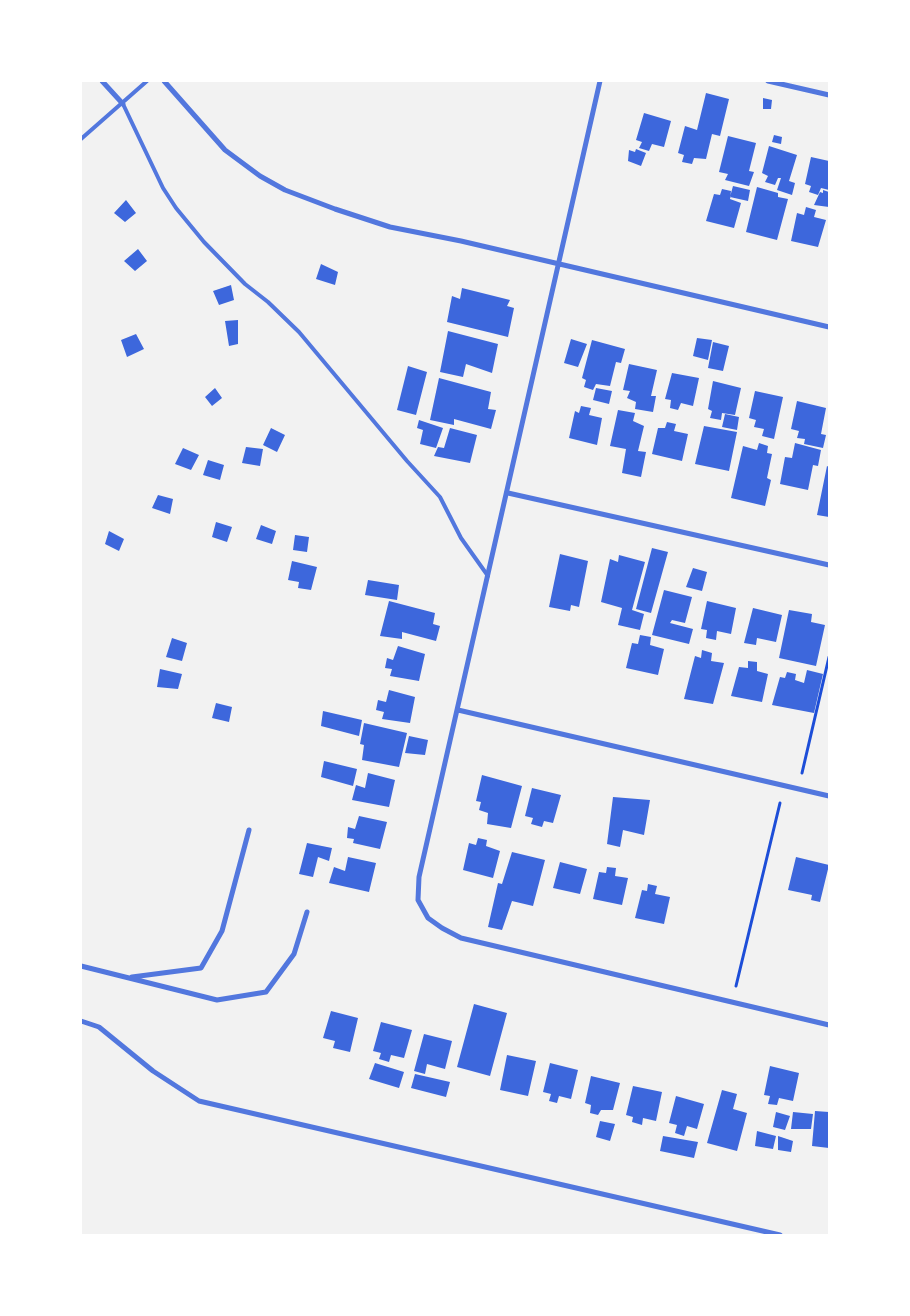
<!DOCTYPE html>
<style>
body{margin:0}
#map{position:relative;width:910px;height:1316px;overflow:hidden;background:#f2f2f2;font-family:Spectral,serif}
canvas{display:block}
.frame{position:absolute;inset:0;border:82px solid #fff;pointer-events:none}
</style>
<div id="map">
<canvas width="910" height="1316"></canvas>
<div class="frame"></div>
</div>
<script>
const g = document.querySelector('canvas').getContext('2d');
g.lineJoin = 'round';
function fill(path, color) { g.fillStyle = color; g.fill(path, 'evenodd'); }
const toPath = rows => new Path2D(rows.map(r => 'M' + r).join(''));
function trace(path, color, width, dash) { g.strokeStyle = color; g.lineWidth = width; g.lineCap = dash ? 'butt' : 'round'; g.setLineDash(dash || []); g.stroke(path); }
const building = toPath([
 [706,93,729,99,720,136,712,134,706,159,694,158,692,164,682,162,684,155,678,153,685,126,697,130],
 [763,98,772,100,771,109,763,109],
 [644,113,671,121,664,147,652,144,649,151,639,148,642,142,636,140],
 [774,135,782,137,781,144,772,142],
 [728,136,756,143,749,171,754,172,749,186,725,180,728,174,719,172],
 [769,146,797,155,789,181,795,183,792,195,777,190,781,178,778,178,775,185,765,182,768,176,762,173],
 [636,149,646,153,641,166,628,161,629,150,635,152],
 [811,157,829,161,829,190,821,188,818,195,809,192,811,186,805,184],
 [733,186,750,190,748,201,730,197],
 [757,187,778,193,778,197,788,199,777,240,746,232],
 [722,189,731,191,730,199,741,203,734,228,706,221,714,194,720,195],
 [823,190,829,192,829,207,814,205,820,192,823,193],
 [126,200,136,213,125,222,114,213],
 [806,207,816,210,814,217,826,220,818,247,791,241,797,213,804,215],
 [138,249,147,261,135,271,124,261],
 [321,264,338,272,335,285,316,279],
 [231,285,234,300,219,305,213,291],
 [462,288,510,300,507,306,514,308,508,337,447,322,452,296,460,299],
 [238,320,238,344,229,346,225,321],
 [448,331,498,344,492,373,466,364,463,377,440,372],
 [136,334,144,349,127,357,121,340],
 [697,338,712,340,708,360,693,356],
 [571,339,587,344,578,367,564,363],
 [592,340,625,349,621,363,616,362,610,386,596,384,593,390,584,387,586,380,582,378],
 [713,342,729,346,723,371,708,368],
 [629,364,657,370,651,396,656,396,653,412,635,409,636,402,627,398,630,391,623,390],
 [408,366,427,372,416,415,397,410],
 [672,373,699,378,693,406,681,403,678,410,670,408,671,400,665,399],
 [439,378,491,392,488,409,496,410,491,429,454,419,454,425,430,420],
 [713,381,741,388,735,415,722,413,721,420,710,418,712,411,708,409],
 [215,388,222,398,212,406,205,397],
 [596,388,612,391,609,404,593,400],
 [755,391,783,397,774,439,762,436,764,429,754,427,756,420,749,418],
 [797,401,826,408,821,434,826,435,823,448,804,444,805,439,797,438,799,431,791,429],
 [581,406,591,408,589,415,602,418,597,445,569,438,575,411,579,413],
 [618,410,635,413,633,421,644,426,638,451,646,452,641,477,622,473,626,449,610,446],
 [725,414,739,417,737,430,722,427],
 [419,420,443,428,436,448,420,444,423,430,417,428],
 [667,422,676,424,674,431,688,434,682,461,652,454,658,428,665,428],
 [704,426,737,432,729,471,695,464],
 [271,428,285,435,277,452,263,445],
 [450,428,477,435,470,463,434,456,438,447,444,448],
 [759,443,768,446,767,453,772,454,767,478,771,480,765,506,731,498,743,446,757,450],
 [795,443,821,450,818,466,813,465,808,490,780,484,785,457,792,458],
 [246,447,263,449,260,466,242,463],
 [183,448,199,455,191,470,175,464],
 [208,460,224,465,220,480,203,475],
 [827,466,829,467,829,517,817,515],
 [158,495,173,499,170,514,152,508],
 [216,522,232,527,227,542,212,537],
 [261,525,276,531,272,544,256,539],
 [109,531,124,539,119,551,105,544],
 [295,535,309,537,307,552,293,550],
 [652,548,668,552,651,613,636,609],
 [560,554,588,561,579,607,571,605,570,611,549,607],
 [619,555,645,562,632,610,644,614,640,630,618,625,622,608,601,602,610,559,618,562],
 [292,561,317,567,311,590,298,588,299,582,288,580],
 [693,568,707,572,702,591,686,587],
 [368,580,399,585,397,600,365,595],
 [664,590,692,597,685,623,672,620,670,623,693,629,689,644,652,635],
 [389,601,435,613,433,624,440,626,436,641,402,632,402,639,380,636],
 [707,601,736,608,731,634,717,631,716,640,706,638,707,630,701,629],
 [753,608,782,615,776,642,757,638,756,645,744,643],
 [789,610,812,614,811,622,825,625,816,666,779,658],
 [640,635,651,637,650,645,664,649,658,675,626,668,632,643,638,644],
 [172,638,187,643,182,661,166,657],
 [398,646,425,654,419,681,390,676,392,669,385,668,387,658,393,660],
 [702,650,712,653,711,661,724,663,713,704,684,699,695,656,701,658],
 [748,661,757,662,757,671,768,674,762,702,731,696,739,667,748,668],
 [160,669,182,674,178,689,157,687],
 [807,670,823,674,814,713,772,705,780,677,785,678,787,672,796,674,795,680,804,683],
 [389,690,415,697,410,723,382,719,384,712,376,710,378,700,386,702],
 [216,703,232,707,229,722,212,718],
 [323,711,362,720,359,736,321,726],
 [364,723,407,733,399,767,362,760,364,745,360,744],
 [409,736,428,740,425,755,405,753],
 [324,761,357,769,353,786,321,777],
 [368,773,395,780,389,807,352,800,356,785,365,788],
 [482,775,522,786,511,828,487,824,488,813,479,810,481,802,476,801],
 [532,788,561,795,553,823,544,821,542,827,531,824,533,818,525,816],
 [613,797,650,800,644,835,623,830,620,847,607,844],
 [359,816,387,822,380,849,353,843,354,839,347,838,348,827,355,829],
 [478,838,487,840,486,846,500,851,493,878,463,870,469,843,476,845],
 [307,843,332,848,329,861,318,857,313,877,299,874],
 [512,852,545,860,533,906,512,901,502,930,488,927,498,883,502,884],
 [348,857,376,863,369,892,329,883,334,867,345,871],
 [796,857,829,865,820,902,811,900,812,895,788,890],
 [560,862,587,869,580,894,553,888],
 [607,867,616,868,615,876,628,878,622,905,593,899,599,872,606,873],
 [648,884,657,886,655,894,670,897,664,924,635,918,642,890,647,891],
 [474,1004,507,1013,490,1076,457,1067],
 [331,1011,358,1018,350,1052,333,1048,335,1041,323,1038],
 [381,1022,412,1030,404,1058,391,1055,389,1062,379,1059,381,1053,373,1051],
 [424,1034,452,1041,445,1069,427,1064,425,1074,414,1071],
 [507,1055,536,1061,528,1096,500,1090],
 [375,1063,404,1072,399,1088,369,1079],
 [550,1063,578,1070,571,1099,559,1096,557,1103,549,1101,551,1094,543,1092],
 [770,1066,799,1073,793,1101,779,1098,777,1105,768,1104,770,1096,764,1095],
 [415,1074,450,1082,446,1097,411,1088],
 [591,1076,620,1083,613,1110,601,1110,598,1115,590,1113,591,1105,585,1103],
 [633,1086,662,1092,656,1121,643,1118,642,1125,632,1122,633,1117,626,1115],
 [722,1090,737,1094,733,1109,747,1113,737,1151,707,1143],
 [676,1096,704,1104,697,1129,687,1126,684,1136,675,1133,677,1125,669,1123],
 [815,1111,829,1112,829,1148,812,1146],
 [776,1112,790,1116,785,1130,773,1127],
 [793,1112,813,1114,811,1129,791,1129],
 [600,1121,615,1124,610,1141,596,1137],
 [757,1131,776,1136,773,1149,755,1146],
 [663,1136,698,1142,694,1158,660,1151],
 [778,1136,793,1141,791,1152,778,1150]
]);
const path = toPath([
 [802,773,829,657],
 [736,986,780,803]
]);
const service = toPath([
 [123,104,163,188,176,208,204,242,245,284,268,302,299,332,407,461,440,497,461,538,488,576],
 [81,139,147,81]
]);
const minor = toPath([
 [102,81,123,104],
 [164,81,225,150,260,176,285,190,335,209,390,227,461,241,829,327],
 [600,81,419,877,418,900,428,918,442,928,461,938,829,1025],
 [768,81,829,95],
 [508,493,829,565],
 [458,710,829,796],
 [81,966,217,1000,266,992,294,954,307,912],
 [132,977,201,968,222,931,249,830],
 [81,1021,99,1027,153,1071,199,1101,780,1235]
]);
fill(building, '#3d67dc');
trace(path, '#1d4ed8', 3);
trace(service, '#5277de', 4);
trace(minor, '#5277de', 5);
</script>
